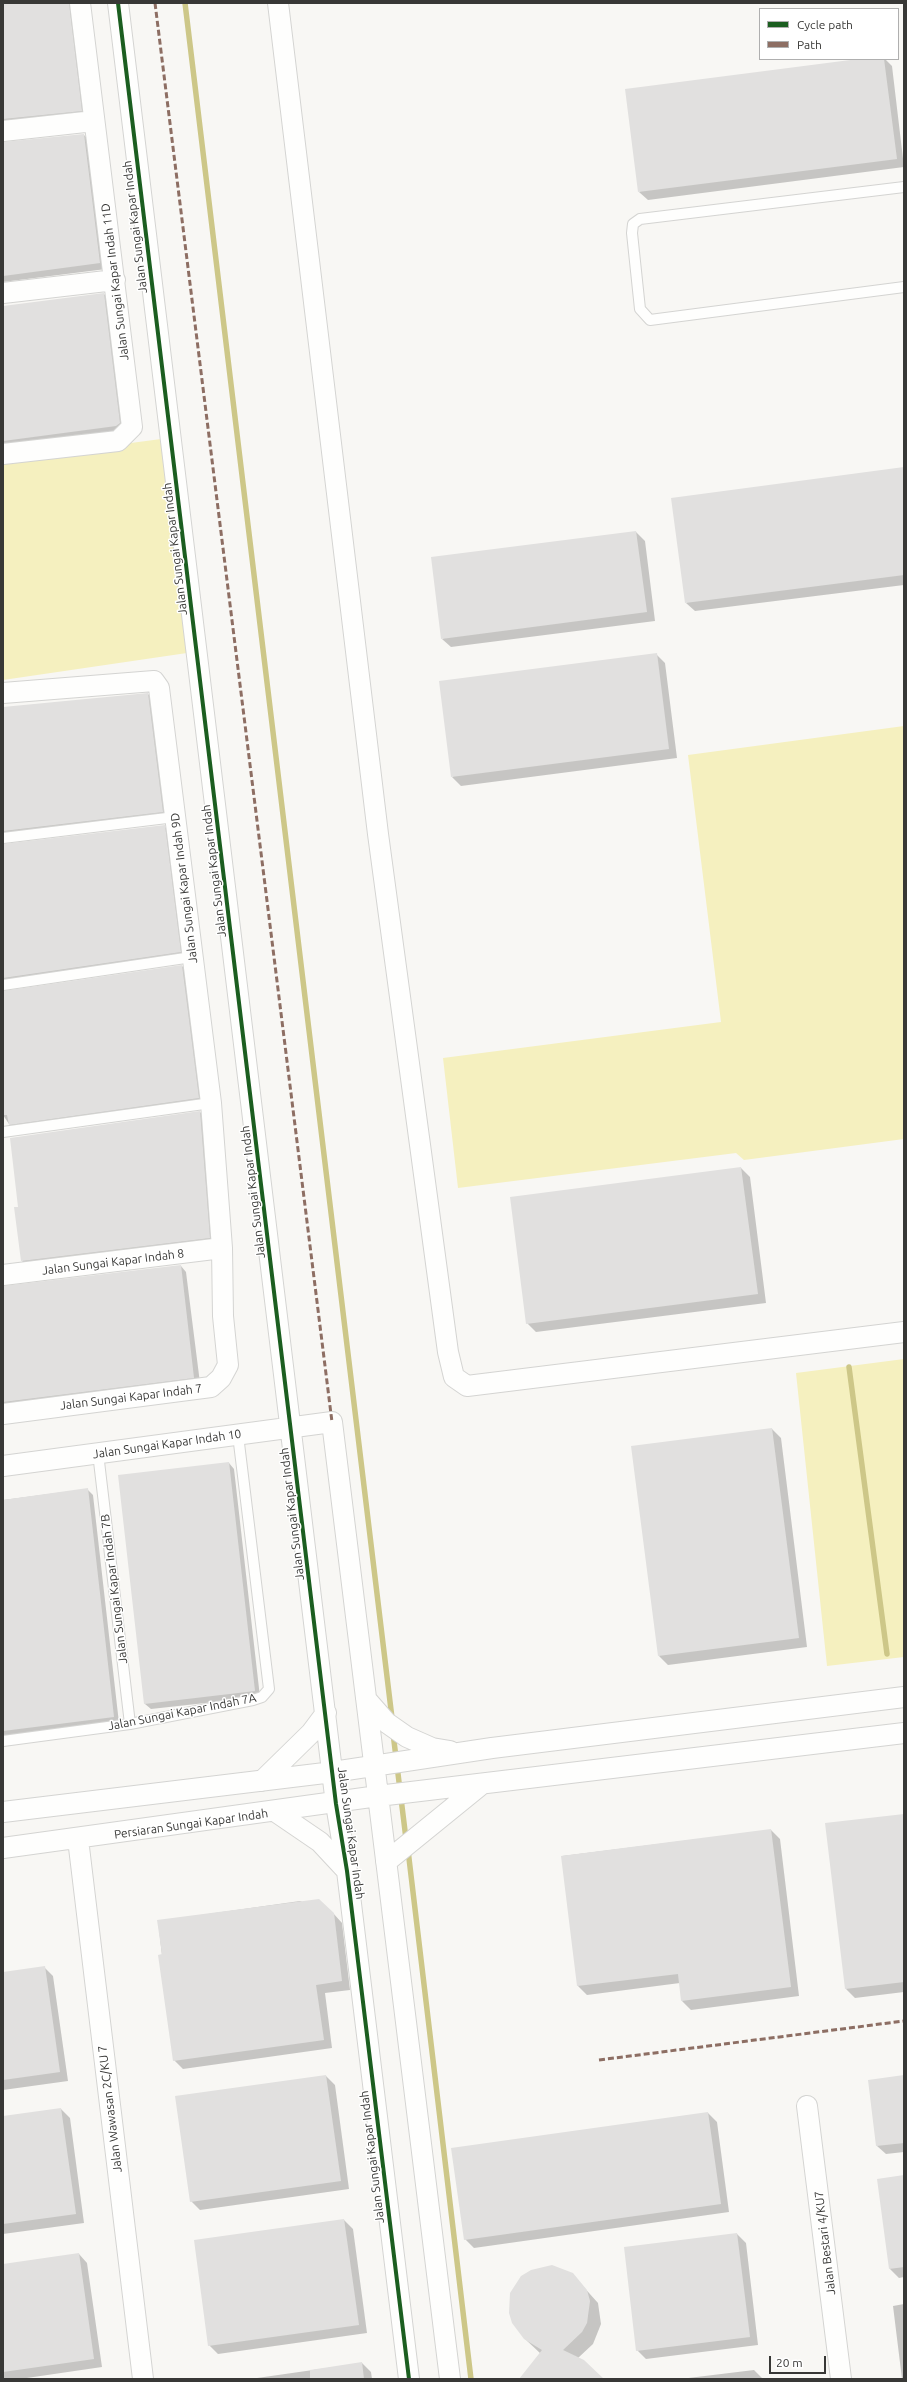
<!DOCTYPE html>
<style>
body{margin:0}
#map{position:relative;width:907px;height:2382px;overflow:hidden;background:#f8f7f4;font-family:Ubuntu,sans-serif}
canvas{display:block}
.frame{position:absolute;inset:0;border:4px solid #383836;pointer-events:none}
.legend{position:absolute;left:759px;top:8px;width:140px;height:52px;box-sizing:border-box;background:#fff;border:1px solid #afafaf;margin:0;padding:5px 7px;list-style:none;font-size:12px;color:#383836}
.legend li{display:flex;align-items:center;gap:8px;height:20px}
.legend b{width:20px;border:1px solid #afafaf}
.scale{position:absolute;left:769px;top:2356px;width:57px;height:18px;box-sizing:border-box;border:2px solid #383836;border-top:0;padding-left:5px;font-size:12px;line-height:14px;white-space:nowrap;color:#383836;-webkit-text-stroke:3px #fff;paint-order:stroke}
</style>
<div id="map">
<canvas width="907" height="2382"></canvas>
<div class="frame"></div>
<ul class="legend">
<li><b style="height:5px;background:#1b5e20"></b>Cycle path</li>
<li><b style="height:5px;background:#8d6e63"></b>Path</li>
</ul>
<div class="scale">20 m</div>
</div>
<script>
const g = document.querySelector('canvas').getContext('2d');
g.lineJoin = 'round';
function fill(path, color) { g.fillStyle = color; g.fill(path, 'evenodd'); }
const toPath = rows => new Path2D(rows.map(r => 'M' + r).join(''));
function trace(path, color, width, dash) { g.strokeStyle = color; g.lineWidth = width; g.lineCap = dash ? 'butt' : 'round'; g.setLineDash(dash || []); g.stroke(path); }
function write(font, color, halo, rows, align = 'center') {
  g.font = font + ' Ubuntu,sans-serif'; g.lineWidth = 3; g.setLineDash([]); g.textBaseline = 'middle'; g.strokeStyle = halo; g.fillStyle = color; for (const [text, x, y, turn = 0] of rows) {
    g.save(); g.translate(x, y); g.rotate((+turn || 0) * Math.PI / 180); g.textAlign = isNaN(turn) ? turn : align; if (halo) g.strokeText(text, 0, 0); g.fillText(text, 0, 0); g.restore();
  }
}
const green = toPath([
 [161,439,187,653,3,680,3,460],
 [904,726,904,1139,744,1160,736,1153,458,1188,443,1058,721,1022,688,755],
 [904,1359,904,1657,827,1666,796,1373]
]);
const shadow = toPath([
 [3,3,74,3,87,116,3,128],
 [866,59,885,59,892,66,904,167,648,200,639,192],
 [84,135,90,141,106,269,3,282,3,143],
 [104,294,109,300,122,432,3,448,3,307],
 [904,468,904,585,695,611,686,603],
 [636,532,645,541,655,621,451,647,442,639],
 [656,654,665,663,677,758,461,786,452,777],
 [148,694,154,700,168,817,8,837,3,843,3,708],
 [164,826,170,832,186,958,8,984,3,990,3,845],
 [182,966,188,972,204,1104,15,1130,9,1124,3,1115,3,992],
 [200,1112,206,1118,215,1243,28,1267,22,1261],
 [741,1168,750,1177,766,1303,536,1332,527,1323],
 [181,1266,186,1272,200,1383,3,1410,3,1288],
 [772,1429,781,1438,807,1647,668,1665,659,1656],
 [229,1463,234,1469,260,1697,151,1709,145,1704],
 [87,1489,93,1495,119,1723,3,1737,3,1500],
 [904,1815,904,1992,855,1998,846,1989],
 [771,1830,780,1839,799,1996,691,2010,682,2001,680,1983,587,1995,578,1986,562,1856],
 [300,1901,333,1913,342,1923,350,1990,325,1993,332,2048,183,2069,174,2060,158,1921],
 [44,1967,53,1976,68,2081,3,2090,3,1973],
 [326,2076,335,2085,349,2189,200,2210,191,2201,177,2097],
 [904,2076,904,2152,886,2154,877,2146],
 [61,2109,70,2118,84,2223,3,2234,3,2117],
 [708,2113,717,2122,729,2212,474,2248,465,2239],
 [904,2176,904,2277,899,2278,890,2269],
 [344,2220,353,2229,367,2333,218,2354,209,2345,195,2241],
 [737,2234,746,2243,758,2345,646,2359,637,2350],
 [79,2254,87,2263,102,2367,20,2379,3,2379,3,2265],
 [552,2266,572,2274,598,2303,601,2324,593,2344,578,2358,600,2379,523,2379,541,2354,525,2339],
 [904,2304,904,2379,902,2379,893,2306],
 [362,2363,371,2372,372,2379,250,2379],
 [754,2370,763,2379,680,2379]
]);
const stream = toPath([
 [185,3,392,1718],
 [849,1367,887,1654],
 [393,1733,406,1839],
 [408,1850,471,2379]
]);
const building = toPath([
 [3,3,69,3,82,111,3,119],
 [858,59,884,59,897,159,638,192,625,89],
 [84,134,100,263,3,276,3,142],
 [104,293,120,423,116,426,3,441,3,306],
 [904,467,904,575,685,603,671,498],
 [636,531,647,612,441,639,431,557],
 [657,653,669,749,451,777,439,681],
 [148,693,163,812,3,831,3,707],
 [165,825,181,952,3,978,3,844],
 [182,965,199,1098,9,1125,7,1115,3,1115,3,991],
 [200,1111,210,1238,21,1261,14,1207,18,1207,10,1138],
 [741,1167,758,1294,526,1324,510,1197],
 [181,1265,194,1378,3,1402,3,1286],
 [772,1428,799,1638,658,1656,631,1446],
 [229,1462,255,1691,144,1704,118,1475],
 [88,1488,114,1717,3,1731,3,1500],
 [904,1814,904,1982,845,1989,825,1823],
 [771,1829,791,1987,681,2001,678,1974,577,1986,561,1856],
 [319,1899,334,1913,342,1981,316,1985,324,2040,173,2061,158,1955,162,1954,157,1920],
 [45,1966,60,2072,3,2080,3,1972],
 [326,2075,341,2181,190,2202,175,2096],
 [904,2075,904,2143,876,2146,868,2080],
 [61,2108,76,2214,3,2224,3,2116],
 [708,2112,721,2204,464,2240,451,2148],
 [904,2175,904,2267,889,2269,877,2179],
 [344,2219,359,2325,208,2346,194,2240],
 [737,2233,750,2337,636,2351,624,2247],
 [79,2253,94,2359,3,2372,3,2264],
 [552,2265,573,2273,587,2290,590,2301,587,2323,582,2332,563,2350,584,2360,604,2379,519,2379,542,2350,524,2339,512,2323,509,2313,510,2293,521,2276,531,2270],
 [362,2362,364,2379,310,2379,310,2370]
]);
const service = toPath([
 [904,187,640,219,633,224,632,233,640,309,650,320,904,287],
 [3,838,175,817],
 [3,985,192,957],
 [3,1132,211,1103],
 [98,1453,130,1724],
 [3,1741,130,1724,253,1700,262,1697,269,1689,238,1435]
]);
const minor = toPath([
 [118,3,336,1804,347,1871,409,2379],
 [278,3,378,834,448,1352,454,1377,467,1386,904,1332],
 [3,131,94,121],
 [3,293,115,280],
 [3,454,118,441,132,427,80,3],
 [3,693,154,681,159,688,211,1103,222,1248,223,1316,228,1365,221,1378,211,1387,3,1414],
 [3,1275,222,1248],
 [3,1466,332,1422,450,2379],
 [366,1699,387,1723,407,1737,432,1748,450,1751],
 [262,1781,311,1733,326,1713],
 [3,1812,333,1772,492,1748,904,1697],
 [276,1812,320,1842,347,1871],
 [78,1839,143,2379],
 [3,1848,378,1796,904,1733],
 [386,1862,482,1784],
 [807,2106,841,2379]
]);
const quiet = toPath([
 [155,3,332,1422],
 [599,2060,904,2021]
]);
const cycleway = toPath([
 [118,3,336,1804,347,1871,409,2379]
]);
const streetNames = [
 ["Jalan Sungai Kapar Indah",135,227,-97],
 ["Jalan Sungai Kapar Indah 11D",115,282,-97],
 ["Jalan Sungai Kapar Indah",175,549,-97],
 ["Jalan Sungai Kapar Indah",214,871,-97],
 ["Jalan Sungai Kapar Indah 9D",184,888,-97],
 ["Jalan Sungai Kapar Indah",253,1192,-97],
 ["Jalan Sungai Kapar Indah 8",113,1262,-7],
 ["Jalan Sungai Kapar Indah 7",131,1397,-7],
 ["Jalan Sungai Kapar Indah 10",167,1444,-8],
 ["Jalan Sungai Kapar Indah",292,1514,-97],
 ["Jalan Sungai Kapar Indah 7B",114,1589,-97],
 ["Jalan Sungai Kapar Indah 7A",182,1712,-11],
 ["Persiaran Sungai Kapar Indah",191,1824,-8],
 ["Jalan Sungai Kapar Indah",351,1833,82],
 ["Jalan Wawasan 2C/KU 7",110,2109,-97],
 ["Jalan Sungai Kapar Indah",372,2157,-97],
 ["Jalan Bestari 4/KU7",825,2243,-97]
];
fill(green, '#f5f0bf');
fill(shadow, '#0003');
trace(stream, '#cdc788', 5.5);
fill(building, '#e1e0df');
trace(service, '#d4d4d2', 12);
trace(minor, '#d4d4d2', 22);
trace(service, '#fefefd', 10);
trace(minor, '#fefefd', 20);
trace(quiet, '#8d6e63', 3, [6, 3]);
trace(cycleway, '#1b5e20', 4);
write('12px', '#383836', '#fff', streetNames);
</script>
